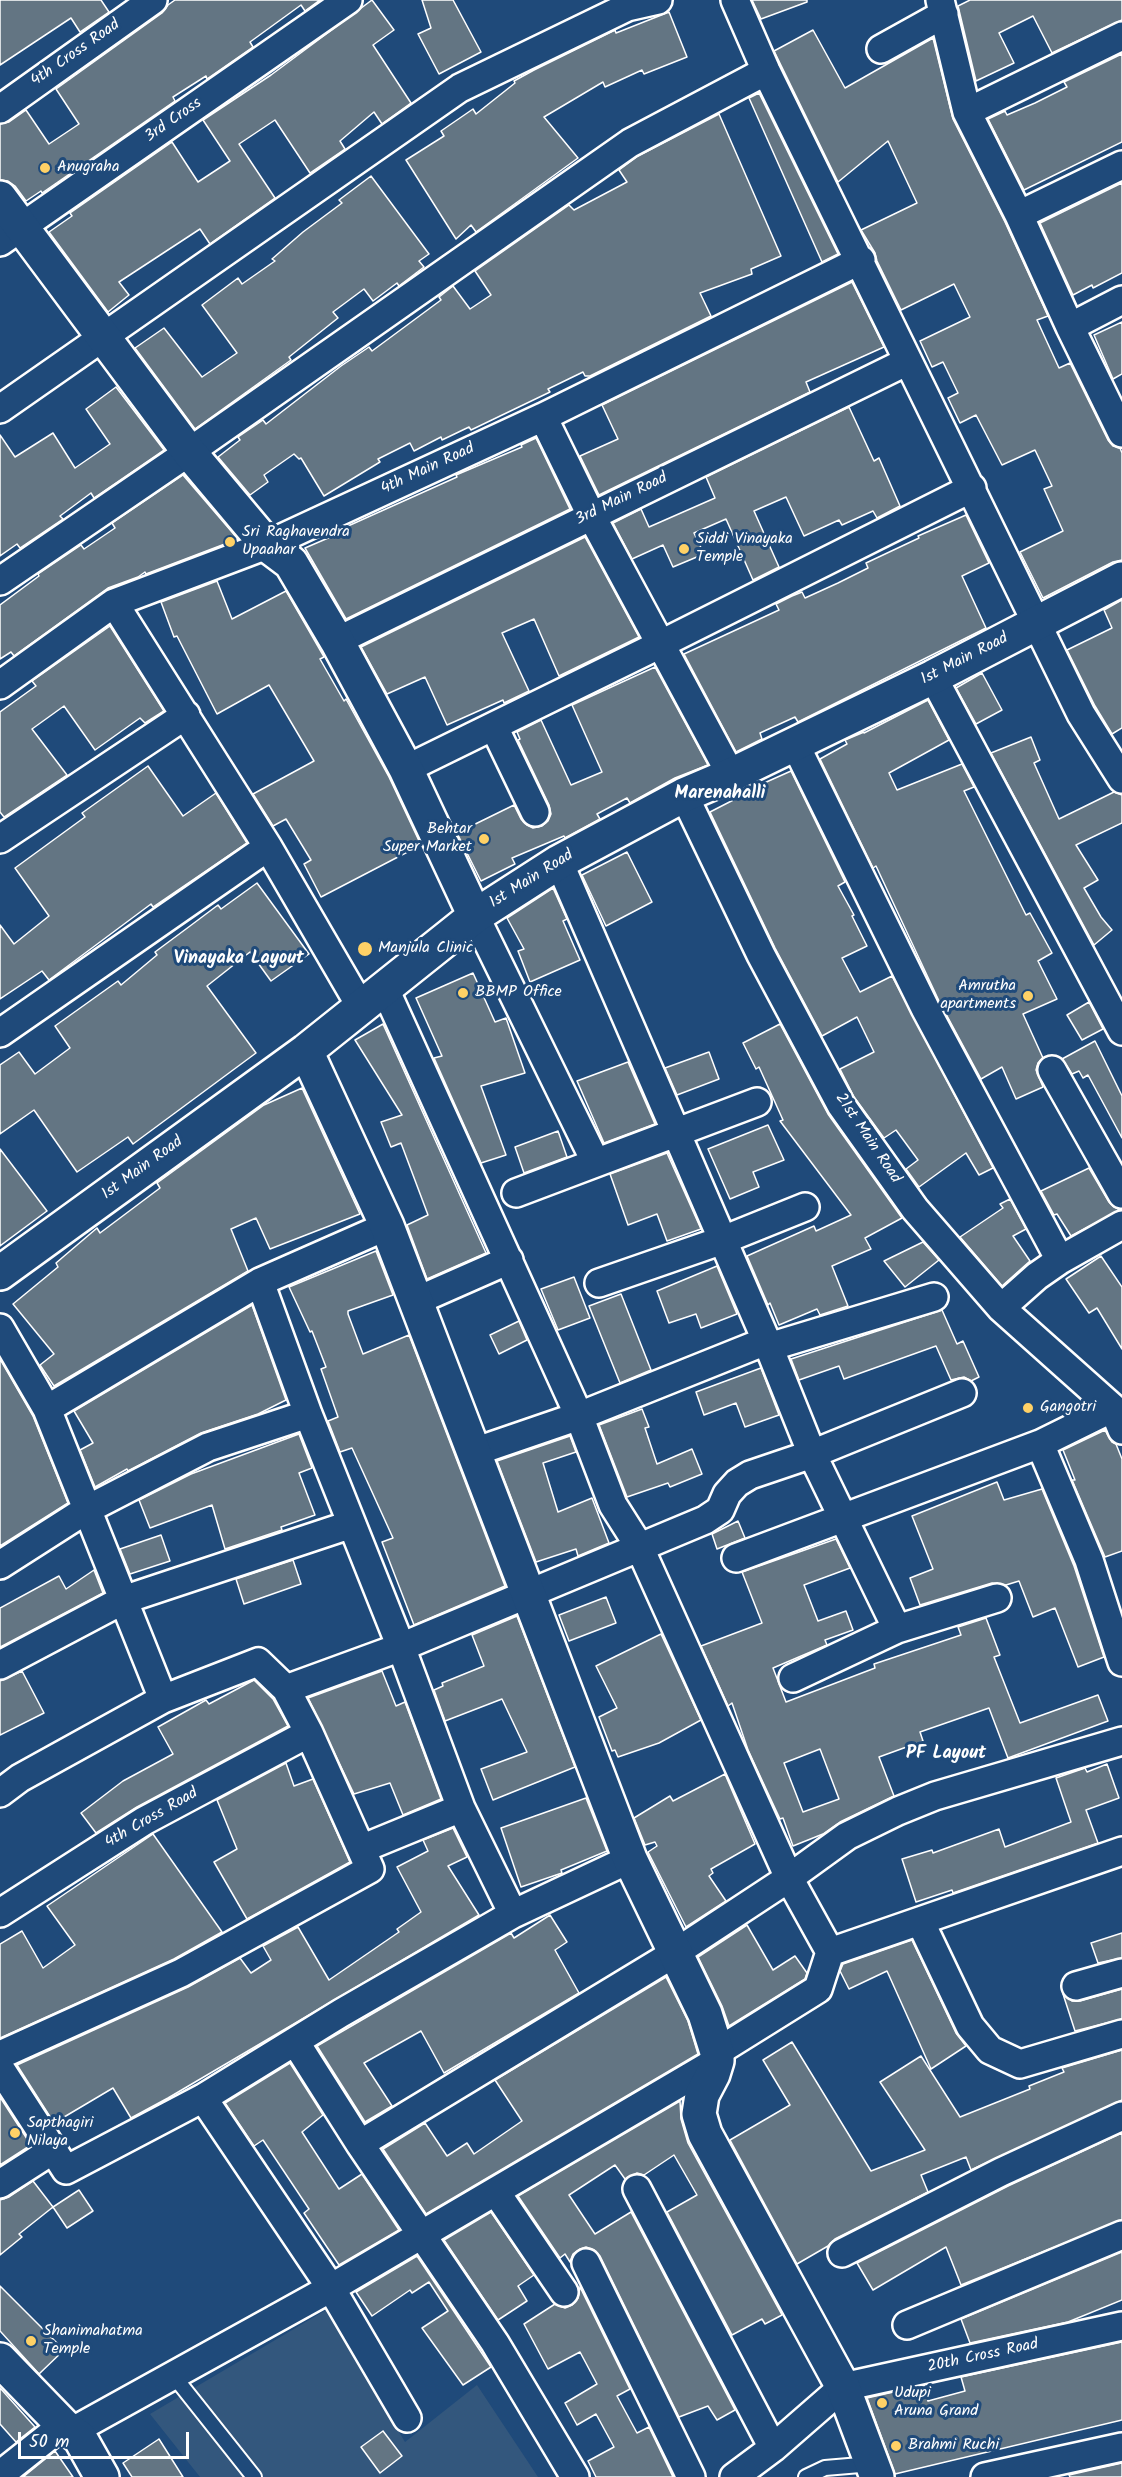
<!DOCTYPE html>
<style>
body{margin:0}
#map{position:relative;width:1122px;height:2477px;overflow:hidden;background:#1f4a7a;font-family:Kalam,sans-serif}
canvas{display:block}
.scale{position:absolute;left:18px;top:2432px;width:171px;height:27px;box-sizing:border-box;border:3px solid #fff;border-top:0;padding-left:8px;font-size:18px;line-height:21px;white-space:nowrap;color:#fff;-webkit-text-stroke:4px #1f4a7a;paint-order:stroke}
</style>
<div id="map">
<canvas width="1122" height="2477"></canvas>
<div class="scale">50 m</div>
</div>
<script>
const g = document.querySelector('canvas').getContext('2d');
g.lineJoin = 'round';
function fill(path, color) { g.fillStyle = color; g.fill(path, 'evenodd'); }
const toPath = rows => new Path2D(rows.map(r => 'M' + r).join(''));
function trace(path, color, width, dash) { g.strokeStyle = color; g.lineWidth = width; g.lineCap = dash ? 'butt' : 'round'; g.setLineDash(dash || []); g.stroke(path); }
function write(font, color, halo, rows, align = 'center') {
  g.font = font + ' Kalam,sans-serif'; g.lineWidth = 6; g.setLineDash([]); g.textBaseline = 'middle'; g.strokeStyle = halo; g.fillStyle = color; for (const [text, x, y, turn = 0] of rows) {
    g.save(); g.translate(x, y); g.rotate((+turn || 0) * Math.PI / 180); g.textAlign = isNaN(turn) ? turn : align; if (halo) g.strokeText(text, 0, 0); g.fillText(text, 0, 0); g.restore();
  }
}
const built = toPath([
 [326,2310,405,2442,477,2385,538,2477,200,2477,150,2414]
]);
const building = toPath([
 [0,0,101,0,109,12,80,32,71,18,0,65,0,0],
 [175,0,320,0,305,11,301,5,250,42,253,47,207,79,206,76,173,97,175,101,42,193,41,191,26,201,15,186,8,181,0,180,0,124,9,122,26,110,49,144,79,124,56,89,162,13,168,5,175,0],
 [372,0,394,30,373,45,411,103,382,124,374,112,340,141,345,149,310,173,275,120,239,144,275,198,210,244,200,229,119,282,129,295,108,312,49,232,72,216,70,213,172,142,198,182,230,161,203,120,271,75,372,0],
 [422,0,453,0,481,52,439,74,418,34,431,28,422,0],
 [752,0,807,0,807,2,761,19,752,0],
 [970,0,1122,0,1122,20,1052,53,1033,16,999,33,1014,63,976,81,958,6,970,0],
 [669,12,687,57,644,74,642,70,605,87,603,82,544,117,578,158,476,232,471,225,456,239,406,160,444,136,441,131,473,109,476,114,515,83,514,81,534,70,615,30,616,33,669,12],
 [813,30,845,88,933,38,953,119,1005,222,1048,316,1037,320,1059,368,1070,363,1108,440,1113,446,1120,448,1122,453,1122,560,1113,562,1043,598,1020,552,1063,531,1044,489,1052,486,1035,450,1002,465,976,415,960,423,948,398,958,393,943,362,932,367,920,341,970,317,954,284,901,310,877,261,875,253,861,230,917,203,888,141,838,182,774,51,813,30],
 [1122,54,1122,142,1024,190,988,119,1005,111,1007,115,1035,103,1067,87,1064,82,1122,54],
 [759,93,838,254,822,262,749,98,759,93],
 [719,114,781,256,751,269,752,274,700,293,711,316,590,376,585,376,583,372,548,389,550,392,471,430,469,427,442,440,441,437,414,451,410,443,378,459,380,462,324,496,301,458,299,459,294,454,264,475,268,482,250,495,218,457,240,440,238,437,263,420,266,424,341,366,369,347,372,351,441,300,439,297,453,286,470,309,491,295,475,271,569,205,574,210,627,182,619,170,638,156,719,114],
 [371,176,429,254,419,261,424,267,399,286,397,283,373,301,364,289,333,312,338,318,289,357,291,360,195,429,135,348,164,328,202,377,237,353,202,305,238,278,242,284,275,261,272,259,303,232,342,203,339,200,371,176],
 [1122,183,1122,273,1093,288,1092,285,1073,295,1040,223,1122,183],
 [852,282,884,347,806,382,810,392,599,495,580,456,618,439,602,405,852,282],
 [1122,322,1122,374,1113,379,1094,335,1122,322],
 [116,387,164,450,94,498,91,493,60,516,63,519,20,548,17,544,0,556,0,435,15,457,53,433,75,468,110,444,86,409,116,387],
 [849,407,874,461,879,458,900,506,877,518,873,511,842,525,839,520,804,536,786,497,754,511,779,567,753,580,726,519,694,533,704,554,673,567,663,545,632,559,613,523,641,509,649,527,715,498,706,477,849,407],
 [536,438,570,509,346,619,305,548,349,529,348,526,457,477,456,475,522,447,521,445,536,438],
 [183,475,238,539,146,574,145,572,138,577,108,588,14,656,11,652,0,659,0,605,39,576,38,574,81,545,84,549,115,528,112,523,183,475],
 [966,515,989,563,962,576,986,628,798,722,795,717,760,733,762,739,736,752,684,654,779,610,776,604,792,596,802,592,805,598,838,583,868,568,866,563,919,538,918,536,966,515],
 [585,537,639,637,559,676,534,619,502,633,529,691,504,703,503,700,447,725,425,677,387,694,361,647,585,537],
 [217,581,232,619,286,591,324,657,320,659,344,701,346,699,389,777,421,845,321,897,304,864,311,860,286,819,273,826,253,794,314,761,269,685,217,714,177,636,174,637,161,602,217,581],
 [1122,600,1122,728,1112,734,1095,706,1067,650,1112,628,1104,610,1122,600],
 [110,626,164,711,145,723,140,718,95,750,64,706,32,729,67,775,4,817,0,812,0,712,36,686,32,681,110,626],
 [655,667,708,765,675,778,630,803,627,798,597,814,600,819,565,838,564,836,512,858,515,864,481,881,457,833,514,805,521,819,527,825,533,828,542,826,548,821,551,814,549,805,518,740,520,739,517,732,541,720,571,785,602,772,572,705,655,667],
 [982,673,1002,710,976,724,956,688,982,673],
 [928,700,949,740,889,773,897,790,962,764,974,787,964,791,1026,915,1030,913,1052,953,1038,961,1057,999,1023,1014,1043,1058,1038,1063,1036,1070,1043,1087,1016,1099,1002,1067,981,1079,939,1001,876,866,873,868,820,759,847,744,845,740,864,732,864,733,928,700],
 [1031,737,1040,760,1034,763,1059,819,1114,792,1122,795,1122,823,1076,845,1098,880,1084,888,1101,917,1112,930,1094,945,991,753,1031,737],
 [148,766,183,816,216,793,247,843,153,907,151,904,49,980,42,971,0,999,0,925,14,944,49,916,15,868,85,817,82,813,148,766],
 [791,771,845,882,838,886,854,915,852,916,867,946,842,958,860,992,892,976,993,1168,979,1175,966,1153,919,1187,906,1169,918,1160,896,1130,884,1138,854,1097,840,1069,874,1052,857,1017,822,1036,775,948,710,812,745,794,744,792,791,771],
 [627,852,652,902,606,926,582,875,627,852],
 [257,883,309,954,271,981,250,952,207,986,256,1053,133,1144,128,1137,77,1172,34,1110,0,1134,0,1065,19,1052,35,1074,70,1048,55,1026,118,981,121,985,157,955,155,952,190,926,218,905,221,909,257,883],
 [553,888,567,919,563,921,580,960,530,982,518,951,524,949,507,918,553,888],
 [473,973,495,1022,506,1018,525,1073,481,1086,506,1155,481,1163,434,1058,442,1056,416,998,473,973],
 [1089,1002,1103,1029,1082,1040,1067,1015,1089,1002],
 [383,1024,486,1253,427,1279,407,1225,428,1215,401,1143,391,1147,381,1122,402,1115,355,1040,383,1024],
 [780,1024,828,1114,902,1218,865,1238,871,1249,832,1266,848,1306,820,1315,817,1309,779,1325,770,1303,768,1305,747,1256,814,1226,816,1231,851,1215,780,1121,783,1120,759,1067,756,1069,743,1043,780,1024],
 [1095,1041,1122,1096,1122,1138,1088,1075,1083,1078,1079,1071,1072,1074,1062,1059,1095,1041],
 [709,1052,719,1079,677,1095,665,1068,709,1052],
 [628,1062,655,1124,604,1143,577,1081,628,1062],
 [302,1088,360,1214,270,1249,256,1218,231,1229,248,1271,54,1386,40,1365,54,1354,13,1304,58,1267,56,1263,97,1228,100,1233,160,1188,157,1183,264,1105,302,1088],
 [768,1125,784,1160,753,1172,759,1187,730,1199,708,1149,768,1125],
 [558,1131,567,1157,524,1173,515,1147,558,1131],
 [0,1149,47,1211,0,1246,0,1149],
 [667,1153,701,1229,667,1241,657,1214,628,1225,610,1174,667,1153],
 [1089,1168,1109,1202,1114,1207,1121,1210,1071,1236,1057,1214,1054,1215,1041,1191,1089,1168],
 [1010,1199,1026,1229,1013,1236,1030,1261,1002,1286,960,1237,1003,1208,1000,1204,1010,1199],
 [923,1242,939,1260,905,1287,884,1261,923,1242],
 [376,1251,393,1295,348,1311,348,1314,363,1354,409,1335,505,1586,414,1625,382,1542,393,1538,352,1448,340,1452,328,1421,338,1417,321,1369,326,1367,312,1331,310,1332,289,1287,376,1251],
 [1101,1256,1122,1287,1122,1349,1097,1308,1089,1313,1066,1279,1101,1256],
 [717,1266,737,1314,701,1328,696,1314,669,1323,657,1291,717,1266],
 [574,1277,590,1318,558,1330,541,1289,574,1277],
 [621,1294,651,1370,620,1383,589,1306,621,1294],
 [252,1305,286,1400,258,1414,201,1433,128,1471,127,1469,95,1487,80,1450,93,1443,74,1411,252,1305],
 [942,1310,957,1344,963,1341,979,1377,971,1381,964,1377,951,1380,936,1346,844,1379,839,1366,799,1380,791,1359,942,1310],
 [519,1321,527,1340,499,1354,490,1335,519,1321],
 [0,1359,33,1416,68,1503,0,1546,0,1359],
 [761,1368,779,1415,745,1427,736,1403,704,1415,696,1392,761,1368],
 [642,1409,649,1427,645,1428,657,1464,692,1449,702,1474,670,1487,668,1483,627,1497,599,1425,642,1409],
 [1105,1430,1112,1442,1116,1444,1122,1459,1122,1551,1105,1557,1072,1480,1075,1480,1063,1450,1105,1430],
 [299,1434,312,1468,299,1473,315,1515,281,1527,282,1530,225,1549,212,1505,150,1528,139,1500,191,1474,299,1434],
 [570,1436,576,1452,543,1463,558,1512,592,1498,609,1543,578,1556,576,1549,536,1562,497,1461,570,1436],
 [997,1482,1004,1500,1042,1489,1074,1566,1104,1657,1078,1667,1055,1608,1033,1617,1019,1581,1006,1585,992,1583,920,1605,910,1578,933,1569,912,1516,997,1482],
 [738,1521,745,1538,717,1549,712,1534,738,1521],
 [161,1535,170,1561,130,1574,120,1549,161,1535],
 [836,1539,850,1568,804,1585,818,1621,846,1611,853,1630,825,1640,827,1645,773,1668,786,1702,875,1668,874,1664,961,1635,958,1627,986,1618,1000,1655,994,1657,1020,1723,1098,1695,1108,1721,1008,1758,989,1708,920,1732,923,1741,879,1757,894,1796,840,1822,823,1834,793,1846,783,1818,780,1819,748,1750,732,1703,728,1706,701,1646,762,1623,742,1572,836,1539],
 [820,1749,839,1799,803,1812,784,1763,820,1749],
 [293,1560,301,1584,244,1604,236,1579,293,1560],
 [94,1570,103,1593,0,1647,0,1608,59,1576,66,1589,94,1570],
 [606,1597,616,1623,569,1641,559,1615,606,1597],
 [517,1616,575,1767,493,1800,481,1769,527,1752,502,1699,445,1721,434,1690,443,1686,442,1683,484,1666,472,1635,517,1616],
 [661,1634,701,1720,659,1743,618,1757,615,1750,612,1751,599,1717,617,1708,596,1666,661,1634],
 [22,1671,44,1713,0,1735,0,1681,22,1671],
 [382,1671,396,1706,405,1702,441,1799,403,1815,390,1783,354,1794,308,1698,382,1671],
 [254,1680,273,1699,288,1726,137,1807,96,1833,81,1813,123,1781,173,1754,158,1727,206,1700,209,1704,254,1680],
 [286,1763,294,1786,313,1779,350,1862,247,1919,214,1862,237,1849,217,1800,286,1763],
 [1107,1764,1119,1798,1086,1810,1098,1843,953,1893,952,1890,916,1902,902,1859,932,1850,933,1853,999,1829,1005,1847,1071,1822,1056,1778,1085,1768,1087,1772,1107,1764],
 [725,1774,755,1844,711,1869,713,1873,709,1876,726,1901,686,1927,648,1852,657,1846,655,1842,645,1845,634,1818,670,1796,673,1801,725,1774],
 [586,1798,607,1851,561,1870,562,1873,521,1887,501,1828,586,1798],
 [453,1828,467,1857,448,1866,479,1915,168,2098,131,2118,113,2088,54,2123,17,2065,188,1987,240,1958,251,1973,271,1960,263,1946,298,1927,329,1980,399,1932,397,1929,421,1912,397,1867,428,1851,423,1840,453,1828],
 [153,1834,222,1932,174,1959,0,2038,0,1944,22,1931,43,1968,75,1945,47,1906,153,1834],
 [550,1915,567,1942,555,1950,579,1993,444,2073,421,2031,364,2063,392,2106,365,2122,317,2046,511,1933,514,1938,550,1915],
 [747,1925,773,1970,795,1956,807,1973,805,1979,729,2026,722,2006,698,1957,747,1925],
 [1122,1933,1122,1958,1098,1963,1091,1943,1122,1933],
 [912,1940,956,2033,966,2046,931,2069,887,1971,849,1989,840,1971,843,1964,912,1940],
 [666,1977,688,2021,698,2054,426,2214,383,2149,425,2123,447,2156,467,2143,474,2154,522,2121,495,2080,666,1977],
 [1122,1989,1122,2019,1075,2031,1063,1994,1072,2001,1080,2001,1122,1989],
 [792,2042,871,2171,925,2150,880,2082,921,2056,960,2117,1030,2089,1029,2086,1064,2072,1062,2068,1122,2050,1122,2100,971,2170,966,2157,921,2175,928,2192,835,2239,828,2246,797,2264,730,2140,790,2105,763,2060,792,2042],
 [290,2063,323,2115,302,2132,339,2189,362,2174,399,2230,339,2265,304,2213,309,2209,263,2140,254,2146,225,2103,290,2063],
 [0,2097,31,2145,0,2165,0,2097],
 [680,2101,681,2119,688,2143,782,2315,765,2324,762,2319,732,2335,667,2212,697,2195,674,2155,644,2175,637,2173,625,2179,615,2165,569,2195,595,2234,631,2212,735,2410,717,2420,708,2406,679,2417,600,2256,594,2250,586,2247,580,2249,573,2254,570,2262,565,2254,560,2258,518,2196,680,2101],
 [1122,2133,1122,2220,961,2285,946,2247,873,2290,857,2263,1008,2186,1122,2133],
 [33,2181,53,2207,19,2234,22,2237,0,2255,0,2200,9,2197,33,2181],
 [79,2190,93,2211,67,2228,53,2207,79,2190],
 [491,2212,534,2275,518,2286,527,2301,498,2320,444,2240,491,2212],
 [1122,2252,1122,2300,1068,2322,970,2343,961,2319,1122,2252],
 [417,2256,491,2367,463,2385,422,2328,448,2311,429,2282,412,2293,410,2290,372,2316,356,2292,417,2256],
 [0,2286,64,2350,39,2374,0,2331,0,2286],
 [580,2287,630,2389,617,2396,637,2433,649,2427,673,2477,596,2477,588,2461,614,2447,596,2414,577,2425,565,2403,597,2384,580,2352,548,2369,524,2324,555,2304,565,2308,572,2305,578,2298,580,2287],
 [1122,2342,1122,2420,895,2474,867,2398,924,2385,928,2401,965,2391,961,2377,1122,2342],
 [0,2388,35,2427,16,2442,0,2424,0,2388],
 [383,2431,402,2456,380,2473,361,2447,383,2431],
 [159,2439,183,2477,132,2477,123,2463,159,2439],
 [55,2451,73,2477,23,2477,55,2451],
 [1122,2463,1122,2477,1070,2477,1069,2475,1122,2463]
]);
const service = toPath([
 [173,2375,254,2477],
 [806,2477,825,2468,872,2464]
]);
const minor = toPath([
 [735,0,766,71,1081,714,1122,779],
 [940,0,967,112,1019,215,1070,327,1122,433],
 [881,49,944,14],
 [0,109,153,0],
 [967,112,1122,36],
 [1019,215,1122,165],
 [0,242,348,0],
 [1070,327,1122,300],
 [0,409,460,88,627,7,658,0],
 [543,417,591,515,731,775],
 [0,581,189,452,630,143,766,71],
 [114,603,268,847,361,1007],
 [337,641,908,361],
 [933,677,1122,1031],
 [0,685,114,603,267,545,543,417,861,260],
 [494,727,535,812],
 [795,744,925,1008,1060,1260,1037,1276,1001,1308],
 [406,769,661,644,972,488],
 [684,795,761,955,841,1105,915,1209,1001,1308,1113,1408,1122,1430],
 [0,839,186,715],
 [559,862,769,1347,812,1454,897,1629,793,1678],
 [475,916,596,1163],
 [385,989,579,1416,613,1505,639,1546,789,1878,830,1952,818,1989,717,2052],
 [0,1033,268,847],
 [1052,1070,1122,1194],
 [516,1193,757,1102],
 [1060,1260,1122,1225],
 [260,1282,308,1414,401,1647,461,1808,513,1914],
 [599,1283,723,1240,805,1207],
 [416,1301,509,1260],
 [0,1328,47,1409,163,1699],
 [769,1347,934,1297],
 [47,1409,260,1282,387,1226],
 [1040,1444,1089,1560,1122,1662],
 [474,1452,579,1416,766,1341],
 [736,1558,1040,1444,1113,1408],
 [0,1565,86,1510,208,1447,308,1414],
 [897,1629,997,1598],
 [0,1665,123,1600,352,1524],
 [286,1689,401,1647,705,1520,720,1510,727,1494,737,1483,750,1475,812,1454,962,1393],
 [0,1793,20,1778,163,1699,258,1662,286,1689,309,1733,370,1869,181,1973,0,2055],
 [361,1849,461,1808],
 [0,1913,144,1821,309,1733],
 [920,1921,970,2026,990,2050,1020,2064,1122,2034],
 [830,1952,1122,1851],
 [1076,1986,1122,1973],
 [296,2043,360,2144,495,2343,575,2477],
 [0,2068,66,2170,203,2098,341,2013,513,1914,630,1859],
 [203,2098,331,2288,407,2418],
 [360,2144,675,1953,789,1878,847,1836,898,1811,935,1796,1122,1741],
 [0,2184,53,2150],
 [637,2189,773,2448],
 [496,2192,564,2292],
 [842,2253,1001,2172,1122,2116],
 [586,2263,691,2477],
 [907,2325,1122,2235],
 [71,2432,331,2288,717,2061],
 [0,2475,63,2425],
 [734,2477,773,2448,843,2387,1122,2326],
 [985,2477,1122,2447]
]);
const tertiary = toPath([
 [0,198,189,452,267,545,291,563,337,641,406,769,475,916],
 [306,1051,387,1226,630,1859,705,2014,717,2052,717,2061,713,2074,702,2095,699,2114,705,2134,843,2387,877,2477],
 [0,1273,306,1051,475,916,559,862,684,795,731,775,933,677,1122,579],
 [0,2360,63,2425,80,2438,102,2477]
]);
const markers = [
 [45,168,6,"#ffd166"],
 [230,542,6,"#ffd166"],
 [684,549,6,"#ffd166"],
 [484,839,6,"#ffd166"],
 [365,949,8,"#ffd166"],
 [463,993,6,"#ffd166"],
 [1028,996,6,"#ffd166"],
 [1028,1408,6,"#ffd166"],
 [15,2133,6,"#ffd166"],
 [31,2341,6,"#ffd166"],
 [882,2403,6,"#ffd166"],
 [896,2446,6,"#ffd166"]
];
const streetNames = [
 ["4th Cross Road",76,54,-35],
 ["3rd Cross",174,121,-35],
 ["4th Main Road",428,470,-25],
 ["3rd Main Road",622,500,-26],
 ["1st Main Road",965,660,-27],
 ["1st Main Road",532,880,-32],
 ["21st Main Road",867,1139,56],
 ["1st Main Road",143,1169,-36],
 ["4th Cross Road",152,1819,-30],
 ["20th Cross Road",983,2357,-12]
];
const poiNames = [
 ["Anugraha",57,168],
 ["Sri Raghavendra",242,533],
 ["Upaahar",242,551],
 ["Siddi Vinayaka",696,540],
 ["Temple",696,558],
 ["Behtar",472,830,"right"],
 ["Super Market",472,848,"right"],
 ["Manjula Clinic",378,949],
 ["Amrutha",1016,987,"right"],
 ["apartments",1016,1005,"right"],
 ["BBMP Office",475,993],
 ["Gangotri",1040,1408],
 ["Sapthagiri",27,2124],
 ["Nilaya",27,2142],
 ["Shanimahatma",43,2332],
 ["Temple",43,2350],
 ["Udupi",894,2394],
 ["Aruna Grand",894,2412],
 ["Brahmi Ruchi",908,2446]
];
const neighbourhoodNames = [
 ["Marenahalli",720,795],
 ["Vinayaka Layout",239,960],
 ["PF Layout",946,1755]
];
fill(built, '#33577d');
fill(building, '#637583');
trace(building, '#fff', 1.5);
trace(service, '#fff', 18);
trace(minor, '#fff', 32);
trace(tertiary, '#fff', 38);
trace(service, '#1f4a7a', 14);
trace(minor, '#1f4a7a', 27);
trace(tertiary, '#1f4a7a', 33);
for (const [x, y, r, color] of markers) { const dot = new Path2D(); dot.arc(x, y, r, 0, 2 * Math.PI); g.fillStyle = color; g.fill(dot); trace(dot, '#1f4a7a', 2); }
write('16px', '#fff', '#1f4a7a', streetNames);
write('16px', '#fff', '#1f4a7a', poiNames, 'left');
write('bold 18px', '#fff', '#1f4a7a', neighbourhoodNames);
</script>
